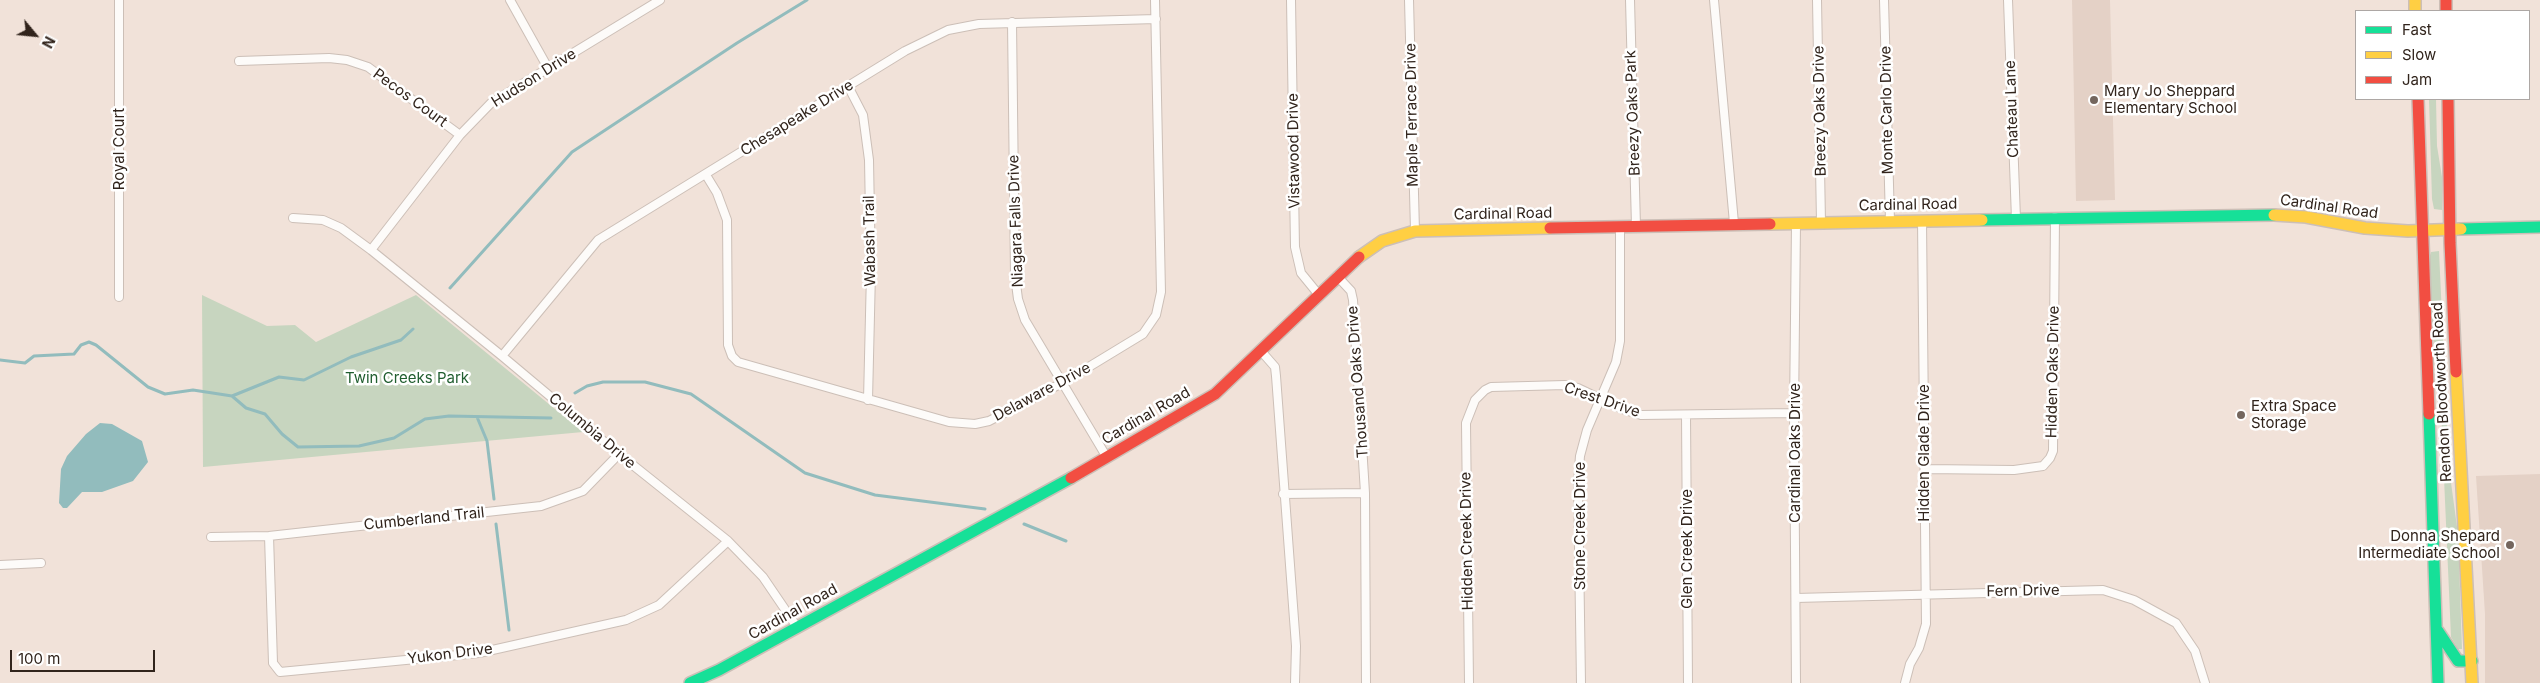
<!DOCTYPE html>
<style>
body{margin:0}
#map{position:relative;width:2540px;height:683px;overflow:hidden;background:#f1e2d9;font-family:Inter,sans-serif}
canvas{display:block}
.legend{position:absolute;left:2355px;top:10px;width:175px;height:90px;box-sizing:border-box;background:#fff;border:1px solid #ada7a4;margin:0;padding:6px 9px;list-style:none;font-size:15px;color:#31241c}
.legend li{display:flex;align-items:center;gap:10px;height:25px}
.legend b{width:25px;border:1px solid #ada7a4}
.north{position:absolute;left:10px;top:10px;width:50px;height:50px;-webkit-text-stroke:4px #fff;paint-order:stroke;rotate:118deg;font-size:14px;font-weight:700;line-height:20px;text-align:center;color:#31241c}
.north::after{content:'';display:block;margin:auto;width:18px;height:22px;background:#31241c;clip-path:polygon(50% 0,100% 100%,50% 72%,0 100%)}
.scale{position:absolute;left:10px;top:650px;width:145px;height:22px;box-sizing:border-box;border:2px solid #31241c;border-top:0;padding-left:6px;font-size:15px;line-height:18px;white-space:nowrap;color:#31241c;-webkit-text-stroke:4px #fff;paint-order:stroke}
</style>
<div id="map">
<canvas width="2540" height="683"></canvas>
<ul class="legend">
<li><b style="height:6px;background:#16e098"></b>Fast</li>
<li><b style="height:6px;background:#ffcf43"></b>Slow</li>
<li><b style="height:6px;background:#f24e42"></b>Jam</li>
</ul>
<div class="north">N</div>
<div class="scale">100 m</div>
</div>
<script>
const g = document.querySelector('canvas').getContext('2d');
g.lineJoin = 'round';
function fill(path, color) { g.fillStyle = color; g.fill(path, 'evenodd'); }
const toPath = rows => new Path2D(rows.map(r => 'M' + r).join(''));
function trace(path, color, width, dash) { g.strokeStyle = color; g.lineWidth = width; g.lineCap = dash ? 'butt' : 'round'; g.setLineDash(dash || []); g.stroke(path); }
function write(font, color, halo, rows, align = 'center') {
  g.font = font + ' Inter,sans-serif'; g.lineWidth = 5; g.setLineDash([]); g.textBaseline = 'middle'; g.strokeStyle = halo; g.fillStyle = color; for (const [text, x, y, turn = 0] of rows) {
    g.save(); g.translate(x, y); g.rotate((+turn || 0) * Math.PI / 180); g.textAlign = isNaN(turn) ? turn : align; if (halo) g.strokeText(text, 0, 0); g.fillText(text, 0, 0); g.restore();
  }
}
const commercial = toPath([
 [2072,0,2110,0,2115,200,2076,201],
 [2540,474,2540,683,2485,683,2485,614,2476,476]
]);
const green = toPath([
 [2429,99,2436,99,2437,146,2442,177,2442,210,2434,209,2432,199],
 [2439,251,2449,468,2458,534,2462,649,2458,649,2451,637,2440,387,2432,326,2429,259,2431,252],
 [202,295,267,326,295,325,316,342,416,295,583,432,203,467]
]);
const water = toPath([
 [100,423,112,424,142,441,148,462,133,481,102,492,82,492,67,508,63,508,59,503,61,469,67,456,86,434]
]);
const stream = toPath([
 [450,288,572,152,737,43,807,0],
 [0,360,25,363,34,356,74,354,81,345,89,342,96,345,148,387,165,394,193,390,232,396,246,408,265,414,282,434,298,447,359,446,394,438,425,419,449,416,551,418],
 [575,393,587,386,603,382,645,382,691,394,805,473,875,495,985,509],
 [232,396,279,377,304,380,351,357,401,340,413,329],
 [477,417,487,441,494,499],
 [496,524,509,630],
 [1024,524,1066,541]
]);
const street = toPath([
 [510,0,548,68],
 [1291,0,1295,247,1301,273,1319,295],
 [1409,0,1415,231],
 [1630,0,1636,226],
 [1714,0,1734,223],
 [1817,0,1821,222],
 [1884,0,1890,221],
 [2008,0,2016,219],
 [1012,22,1015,276,1018,299,1025,320,1106,456],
 [239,61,329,58,347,60,368,67,460,135],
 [848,86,863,115,869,160,871,272,868,400],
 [706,175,717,193,727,220,728,345,732,356,738,362,949,422,975,424,989,421,1064,382,1143,334,1156,315,1161,292,1155,0],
 [293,218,323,220,341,228,371,250,502,356,619,454,728,541,763,577,797,627],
 [1796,223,1794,413,1796,683],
 [371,250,460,135,491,103,660,0],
 [1337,276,1351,291,1353,300,1365,493,1366,683],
 [119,297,119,0],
 [1261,351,1275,367,1276,376,1296,646,1295,683],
 [502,356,598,240,905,51,948,30,979,24,1156,19],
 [1686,415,1688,683],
 [1925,469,2014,470,2043,466,2050,458,2053,451,2055,217],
 [1283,494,1365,493],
 [269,536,273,663,280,672,479,653,626,620,659,605,728,541],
 [211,537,269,536,541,506,583,491,619,454],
 [0,565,41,563],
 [1796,598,2103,590,2134,600,2176,623,2195,651,2205,683],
 [1469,683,1466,423,1475,400,1485,390,1491,387,1565,385,1578,388,1622,409,1641,415,1794,413],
 [1581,683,1578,482,1580,456,1587,430,1616,362,1620,341,1620,227],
 [1905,683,1910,664,1919,648,1926,624,1922,220]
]);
const fast = toPath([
 [1982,220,2274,215],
 [2461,229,2540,227],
 [2429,414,2438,683],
 [2438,631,2458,661,2472,661],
 [690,683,719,670,1071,478]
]);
const slow = toPath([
 [2415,0,2415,11],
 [2274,215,2306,217,2365,228,2408,231,2461,229],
 [1770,224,1982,220],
 [1359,257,1382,241,1415,231,1550,228],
 [2456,372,2472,683]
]);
const jam = toPath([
 [2446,0,2446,11],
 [2418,99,2429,414],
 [2448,99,2450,243,2456,372],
 [1550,228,1770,224],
 [1071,478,1215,394,1359,257]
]);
const markers = [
 [2094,100,5,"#74665e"],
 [2241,415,5,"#74665e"],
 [2510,545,5,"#74665e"]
];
const streetNames = [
 ["Hudson Drive",534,78,-32],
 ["Pecos Court",410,98,36],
 ["Chateau Lane",2012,109,-92],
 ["Monte Carlo Drive",1887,110,-91],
 ["Breezy Oaks Drive",1820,111,-91],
 ["Breezy Oaks Park",1633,113,-92],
 ["Maple Terrace Drive",1412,115,-91],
 ["Chesapeake Drive",797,118,-32],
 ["Royal Court",119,149,-90],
 ["Vistawood Drive",1294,151,-91],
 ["Cardinal Road",1908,205,-1],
 ["Cardinal Road",2329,207,8],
 ["Cardinal Road",1503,214,-1],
 ["Niagara Falls Drive",1016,221,-92],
 ["Wabash Trail",870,241,-91],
 ["Hidden Oaks Drive",2053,372,-89],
 ["Thousand Oaks Drive",1358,382,-94],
 ["Delaware Drive",1042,392,-28],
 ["Rendon Bloodworth Road",2442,392,-93],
 ["Crest Drive",1602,400,19],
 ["Cardinal Road",1146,416,-30],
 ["Columbia Drive",592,431,40],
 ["Cardinal Oaks Drive",1795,453,-90],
 ["Hidden Glade Drive",1924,453,-90],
 ["Cumberland Trail",424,519,-6],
 ["Stone Creek Drive",1580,526,-90],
 ["Hidden Creek Drive",1467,541,-91],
 ["Glen Creek Drive",1687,549,-90],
 ["Fern Drive",2023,591,-1],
 ["Cardinal Road",793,612,-29],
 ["Yukon Drive",450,654,-7]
];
const poiNames = [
 ["Mary Jo Sheppard",2104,91],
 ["Elementary School",2104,108],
 ["Extra Space",2251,406],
 ["Storage",2251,423],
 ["Donna Shepard",2500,536,"right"],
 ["Intermediate School",2500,553,"right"]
];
const parkNames = [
 ["Twin Creeks Park",407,378]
];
fill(commercial, '#e4d1c6');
fill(green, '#c7d5bf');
fill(water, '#92bcbd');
trace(stream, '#92bcbd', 3);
trace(street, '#ccbfb7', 10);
trace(fast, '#ccbfb7', 14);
trace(slow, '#ccbfb7', 14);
trace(jam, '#ccbfb7', 14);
trace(street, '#fdfbf9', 8);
trace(fast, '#16e098', 11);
trace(slow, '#ffcf43', 11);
trace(jam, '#f24e42', 11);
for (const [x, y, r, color] of markers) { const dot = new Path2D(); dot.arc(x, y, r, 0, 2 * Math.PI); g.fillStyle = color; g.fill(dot); trace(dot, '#fff', 2); }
write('15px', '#31241c', '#fff', streetNames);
write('15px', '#31241c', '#fff', poiNames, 'left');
write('15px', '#215e30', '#fff', parkNames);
</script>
